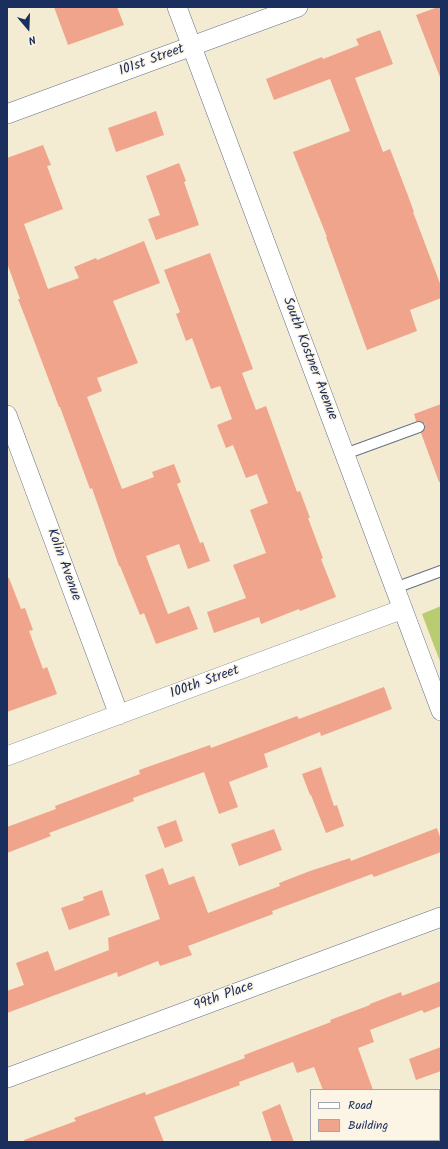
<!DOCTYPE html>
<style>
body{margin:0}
#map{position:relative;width:448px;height:1149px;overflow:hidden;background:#f3ebd2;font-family:Kalam,sans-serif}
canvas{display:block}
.frame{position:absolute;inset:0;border:8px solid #1b2f5e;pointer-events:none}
.legend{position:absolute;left:310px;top:1089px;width:130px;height:52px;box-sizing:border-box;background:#fcf5e5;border:1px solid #a2a6af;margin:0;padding:5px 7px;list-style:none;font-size:12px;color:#1b2f5e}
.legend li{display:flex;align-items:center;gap:8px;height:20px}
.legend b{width:20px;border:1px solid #a2a6af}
.north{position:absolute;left:8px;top:8px;width:40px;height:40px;-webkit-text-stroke:3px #fcf5e5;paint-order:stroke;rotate:161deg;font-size:11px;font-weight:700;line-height:16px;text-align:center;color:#1b2f5e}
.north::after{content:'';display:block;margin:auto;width:14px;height:18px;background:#1b2f5e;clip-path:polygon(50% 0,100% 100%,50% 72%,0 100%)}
</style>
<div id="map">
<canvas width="448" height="1149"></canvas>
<div class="frame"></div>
<ul class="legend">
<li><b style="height:5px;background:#fff"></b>Road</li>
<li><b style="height:11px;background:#f1a48c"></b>Building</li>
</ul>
<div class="north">N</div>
</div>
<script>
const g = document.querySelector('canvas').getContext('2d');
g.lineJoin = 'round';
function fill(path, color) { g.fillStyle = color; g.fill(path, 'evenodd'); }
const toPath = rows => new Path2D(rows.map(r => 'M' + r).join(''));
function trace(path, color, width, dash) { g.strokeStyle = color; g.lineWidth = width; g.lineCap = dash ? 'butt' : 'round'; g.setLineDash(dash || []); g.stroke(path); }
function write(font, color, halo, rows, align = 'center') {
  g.font = font + ' Kalam,sans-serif'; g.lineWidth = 3; g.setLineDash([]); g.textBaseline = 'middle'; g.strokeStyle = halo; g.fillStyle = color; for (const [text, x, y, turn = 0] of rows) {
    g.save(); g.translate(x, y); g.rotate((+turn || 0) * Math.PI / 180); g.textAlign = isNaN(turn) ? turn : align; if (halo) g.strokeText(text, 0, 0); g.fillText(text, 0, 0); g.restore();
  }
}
const green = toPath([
 [441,606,441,664,422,614]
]);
const building = toPath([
 [54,7,117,7,124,25,68,45],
 [438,7,441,7,441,77,440,77,416,15],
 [380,30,393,64,355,78,383,152,390,149,407,193,414,212,413,212,441,286,441,298,410,310,417,331,367,350,326,237,327,237,293,152,350,131,330,79,274,100,266,79,322,57,323,59,359,45,356,39],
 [156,111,164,135,116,152,108,128],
 [43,145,51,165,47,166,63,209,24,224,48,289,79,278,74,267,96,258,97,260,144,241,160,283,113,301,138,363,97,378,102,391,87,397,122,489,154,477,152,472,174,464,181,482,177,484,200,543,203,542,210,561,188,569,179,544,146,556,168,614,189,606,198,629,156,644,144,613,140,615,120,566,119,566,92,488,90,489,60,407,59,407,27,322,18,299,20,299,7,263,7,158],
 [179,163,186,181,184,182,199,225,156,240,148,219,160,215,146,176],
 [210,253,253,369,242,373,256,410,266,406,297,492,300,491,310,518,308,518,323,558,321,559,336,597,300,611,299,609,261,624,259,617,214,633,207,612,246,598,233,565,266,553,250,510,268,503,257,474,246,478,233,445,226,448,217,425,232,419,220,386,211,389,192,338,186,341,176,314,180,312,164,270],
 [441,404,441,482,439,482,421,433,425,428,425,424,420,421,416,421,414,414],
 [7,578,9,578,21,609,25,608,33,630,29,631,43,669,47,667,57,694,7,712],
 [384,687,392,709,321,736,320,732,264,754,268,767,229,782,238,807,219,814,204,772,133,798,134,801,49,833,51,836,7,853,7,827,56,809,55,806,140,774,139,770,210,745,211,748,297,716,299,719],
 [321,767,334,806,337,805,344,826,326,833,311,795,310,795,302,774],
 [176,820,183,841,165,848,157,827],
 [437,828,441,840,441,852,374,877,372,874,272,911,273,914,188,946,192,955,160,966,158,961,118,977,117,972,7,1013,7,991,24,985,16,963,48,951,55,971,109,950,108,938,160,919,145,875,163,868,169,885,194,876,208,913,280,886,279,883,310,871,350,858,351,861],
 [274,829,282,850,239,866,231,844],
 [102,890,110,915,69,930,61,908,84,900,83,897],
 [441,981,441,1006,424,1013,422,1010,370,1030,374,1042,358,1048,373,1090,323,1090,314,1067,297,1073,293,1062,239,1082,240,1085,154,1117,164,1142,24,1142,24,1140,76,1121,74,1118,145,1092,146,1095,200,1075,245,1058,244,1055,331,1022,330,1020,370,1005,370,1004,401,992,402,996],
 [441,1047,441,1071,416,1080,409,1059],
 [280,1104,294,1142,272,1142,262,1112]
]);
const lane = toPath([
 [345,454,419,427],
 [395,588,441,571]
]);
const street = toPath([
 [177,7,441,711],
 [7,114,298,7],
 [7,415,119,715],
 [7,756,403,609],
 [7,1078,441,917]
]);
const streetNames = [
 ["101st Street",152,61,-20],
 ["South Kostner Avenue",309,359,69],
 ["Kolin Avenue",63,565,70],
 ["100th Street",205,683,-20],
 ["99th Place",224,997,-20]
];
fill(green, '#b9cc6f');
fill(building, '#f1a48c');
trace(lane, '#677187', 12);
trace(street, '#677187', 20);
trace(lane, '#fff', 10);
trace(street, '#fff', 19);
write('14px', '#1b2f5e', '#fcf5e5', streetNames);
</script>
